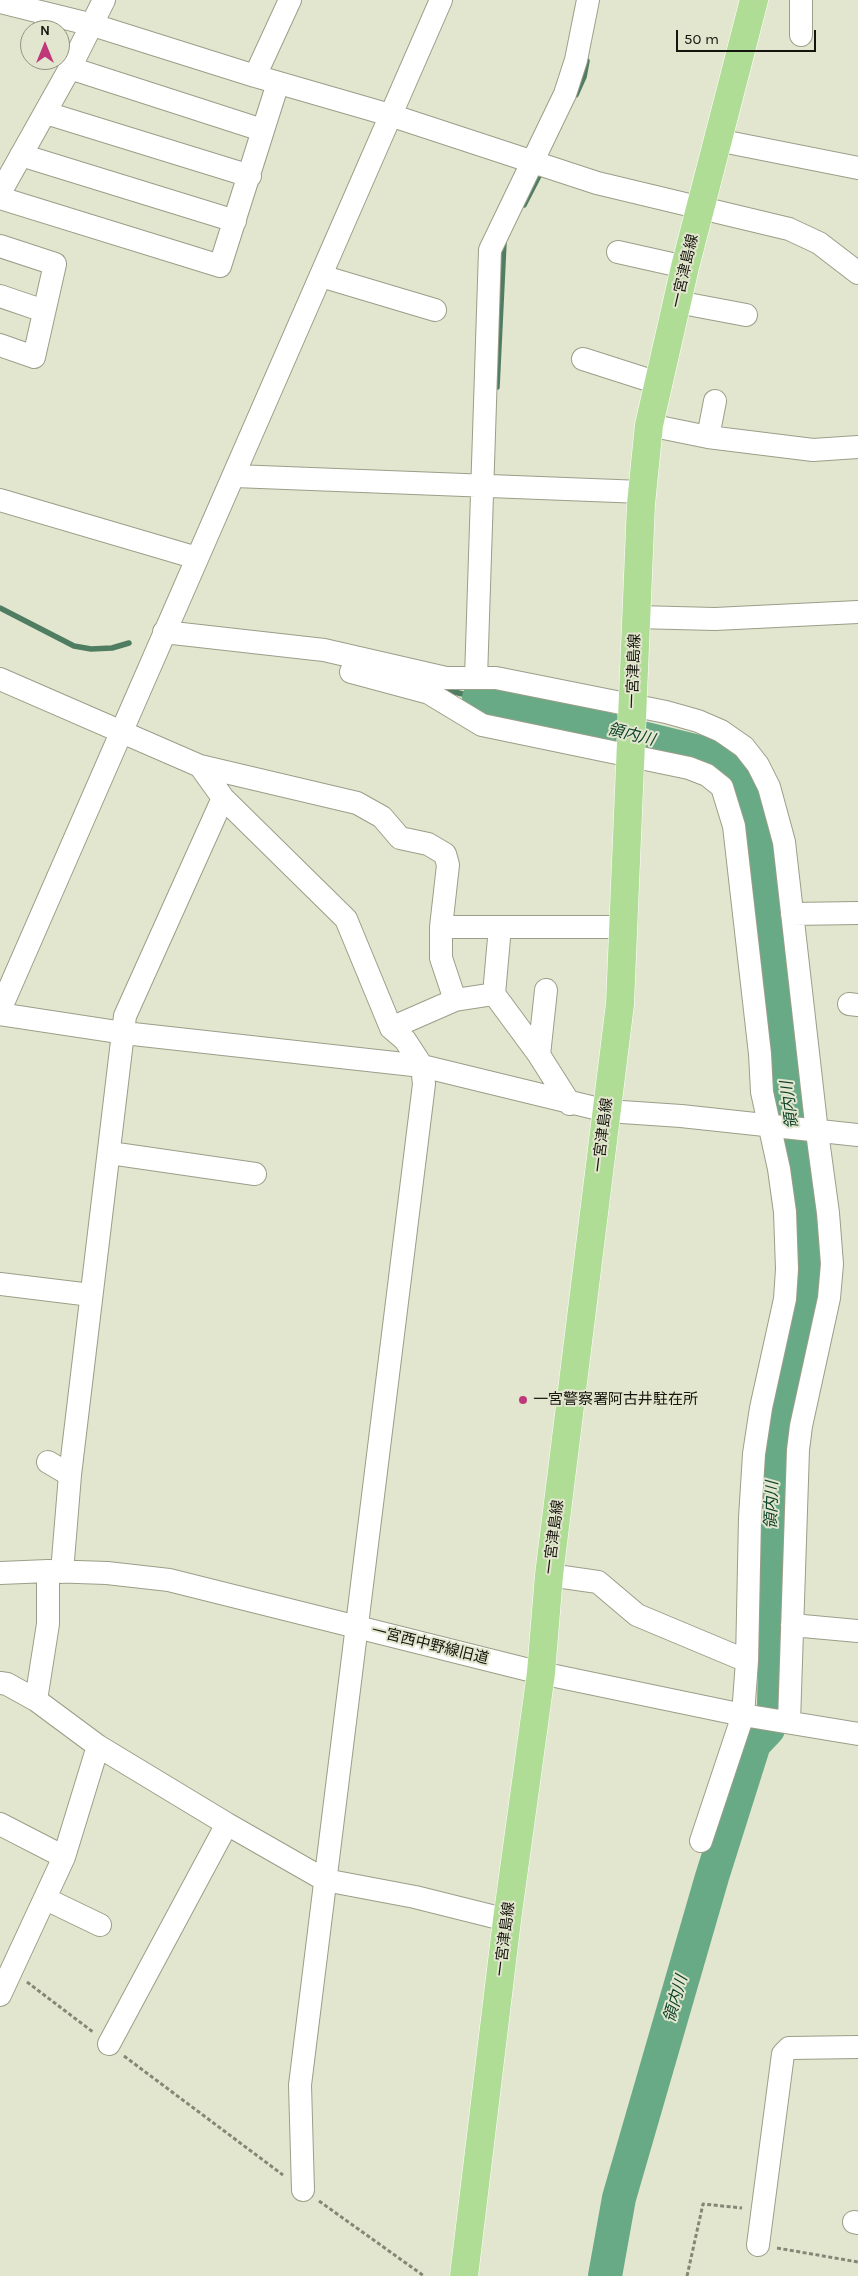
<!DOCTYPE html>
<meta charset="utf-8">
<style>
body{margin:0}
#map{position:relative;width:858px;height:2276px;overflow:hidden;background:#e3e6ce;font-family:Karla,sans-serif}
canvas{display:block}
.north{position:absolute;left:20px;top:20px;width:50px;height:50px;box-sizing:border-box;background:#e3e6ce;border:1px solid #919281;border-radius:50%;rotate:0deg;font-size:14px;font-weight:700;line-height:20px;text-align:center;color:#15150d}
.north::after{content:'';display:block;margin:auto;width:18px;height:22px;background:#bf397a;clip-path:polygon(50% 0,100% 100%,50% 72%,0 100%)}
.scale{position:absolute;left:676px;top:30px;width:140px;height:22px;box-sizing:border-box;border:2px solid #15150d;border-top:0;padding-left:6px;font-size:15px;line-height:18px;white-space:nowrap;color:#15150d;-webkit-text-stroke:4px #e3e6ce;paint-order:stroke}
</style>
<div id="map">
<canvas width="858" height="2276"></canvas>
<div class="north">N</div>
<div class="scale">50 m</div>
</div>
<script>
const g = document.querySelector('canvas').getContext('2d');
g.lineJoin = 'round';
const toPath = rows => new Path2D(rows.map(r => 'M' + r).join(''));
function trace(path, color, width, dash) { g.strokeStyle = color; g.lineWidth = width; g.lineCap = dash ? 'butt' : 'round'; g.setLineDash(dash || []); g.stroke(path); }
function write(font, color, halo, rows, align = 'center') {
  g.font = font + ' Karla,"Noto Sans JP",sans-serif'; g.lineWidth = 4; g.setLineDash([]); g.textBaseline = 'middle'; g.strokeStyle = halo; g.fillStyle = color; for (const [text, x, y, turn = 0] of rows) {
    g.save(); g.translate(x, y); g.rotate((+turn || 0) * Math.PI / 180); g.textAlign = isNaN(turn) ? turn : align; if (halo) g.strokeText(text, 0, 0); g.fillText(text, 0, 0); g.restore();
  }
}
const stream = toPath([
 [576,95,584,77,587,61],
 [524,205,541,172],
 [497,387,504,242],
 [0,608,74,646,91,649,112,648,129,643],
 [438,688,479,698,481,682]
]);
const river = toPath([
 [479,698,707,754,732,772,750,799,758,828,809,1267,795,1344,774,1436,768,1632,775,1662,774,1706],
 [605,2276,619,2198,712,1877,754,1744,768,1729]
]);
const path = toPath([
 [27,1982,93,2032],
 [124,2056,283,2175],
 [319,2201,424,2276],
 [777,2248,858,2262],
 [687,2276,703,2204,742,2208]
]);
const minor = toPath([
 [801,0,801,35],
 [0,2,93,25,255,76,390,115,597,183,789,229,819,243,858,273],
 [70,68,262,130],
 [255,76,290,0],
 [46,113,250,176],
 [717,140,858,168],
 [21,155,235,221],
 [0,193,70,68,104,0],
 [0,198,220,266,278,83],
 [0,246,55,264,34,357,0,345],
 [618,252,685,267],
 [321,276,435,310],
 [0,296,44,311],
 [677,302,746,315],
 [583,359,658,383],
 [649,425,708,437,813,450,858,447],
 [708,437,715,401],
 [235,476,642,492],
 [0,500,197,558],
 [636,617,715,619,858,612],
 [164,632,324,650,446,678,496,678,666,712,698,721,721,731,744,747,758,765,769,787,784,842,817,1132,828,1213,832,1264,829,1298,801,1426,798,1450,789,1722],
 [351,672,429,693,482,725,689,768,707,775,722,787,734,826,760,1054,762,1092,779,1169,785,1212,787,1269,785,1299,761,1408,754,1454,750,1518,747,1661,743,1715,701,1841],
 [476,678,490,250,565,94,576,60,588,0],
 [0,679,200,766,223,798,125,1016,70,1475,62,1572],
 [200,766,357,803,382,817,400,838,428,844,445,854,448,865,441,927,441,958,455,1000],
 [223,798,346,919,391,1028,405,1040,422,1066,424,1084,300,2085,303,2190],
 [792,914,858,913],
 [441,927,623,927],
 [500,927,494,994,539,1055,570,1104],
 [849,1004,858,1005],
 [0,1010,441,0],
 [0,1014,124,1033,422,1066,607,1111,681,1116,858,1135],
 [391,1028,455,1000,494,994],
 [539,1055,546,990],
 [110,1153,255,1174],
 [0,1284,91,1295],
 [48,1462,70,1475],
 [0,1573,48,1571,107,1573,169,1580,541,1673,743,1715,858,1734],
 [549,1575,598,1582,637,1615,747,1661],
 [792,1625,858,1631],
 [0,1683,7,1684,36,1700,98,1746,227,1824,325,1880,415,1897,507,1920],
 [36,1700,48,1624,48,1571],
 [0,1824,64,1857],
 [46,1899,100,1925],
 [0,1995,64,1857,98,1746],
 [109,2044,227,1824],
 [854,2222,858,2223],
 [758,2245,783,2054,789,2048,858,2047]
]);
const major = toPath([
 [464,2276,507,1920,541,1673,549,1575,620,1004,641,504,649,425,685,267,754,0]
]);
const markers = [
 [523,1400,5,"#bf397a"]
];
const streetNames = [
 ["一宮津島線",685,271,-77],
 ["一宮津島線",634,671,-88],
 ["一宮津島線",603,1135,-83],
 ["一宮津島線",554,1537,-83],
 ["一宮西中野線旧道",430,1645,14],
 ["一宮津島線",505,1939,-83]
];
const poiNames = [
 ["一宮警察署阿古井駐在所",533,1400]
];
const waterNames = [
 ["領内川",631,735,14],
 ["領内川",790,1105,-97],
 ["領内川",772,1505,-88],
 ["領内川",676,1999,-74]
];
trace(stream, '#4f7d62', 5.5);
trace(river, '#68aa86', 34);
trace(minor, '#9b9e88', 24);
trace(major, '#fff', 29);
trace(path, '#858776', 3, [4, 2.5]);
trace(minor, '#fff', 22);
trace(major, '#b0dd96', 28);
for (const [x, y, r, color] of markers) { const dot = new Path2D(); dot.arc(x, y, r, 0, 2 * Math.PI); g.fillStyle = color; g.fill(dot); trace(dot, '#e3e6ce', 2); }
write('15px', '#15150d', '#e3e6ce', streetNames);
write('15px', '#15150d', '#e3e6ce', poiNames, 'left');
write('italic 16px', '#0c422a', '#e3e6ce', waterNames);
</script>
